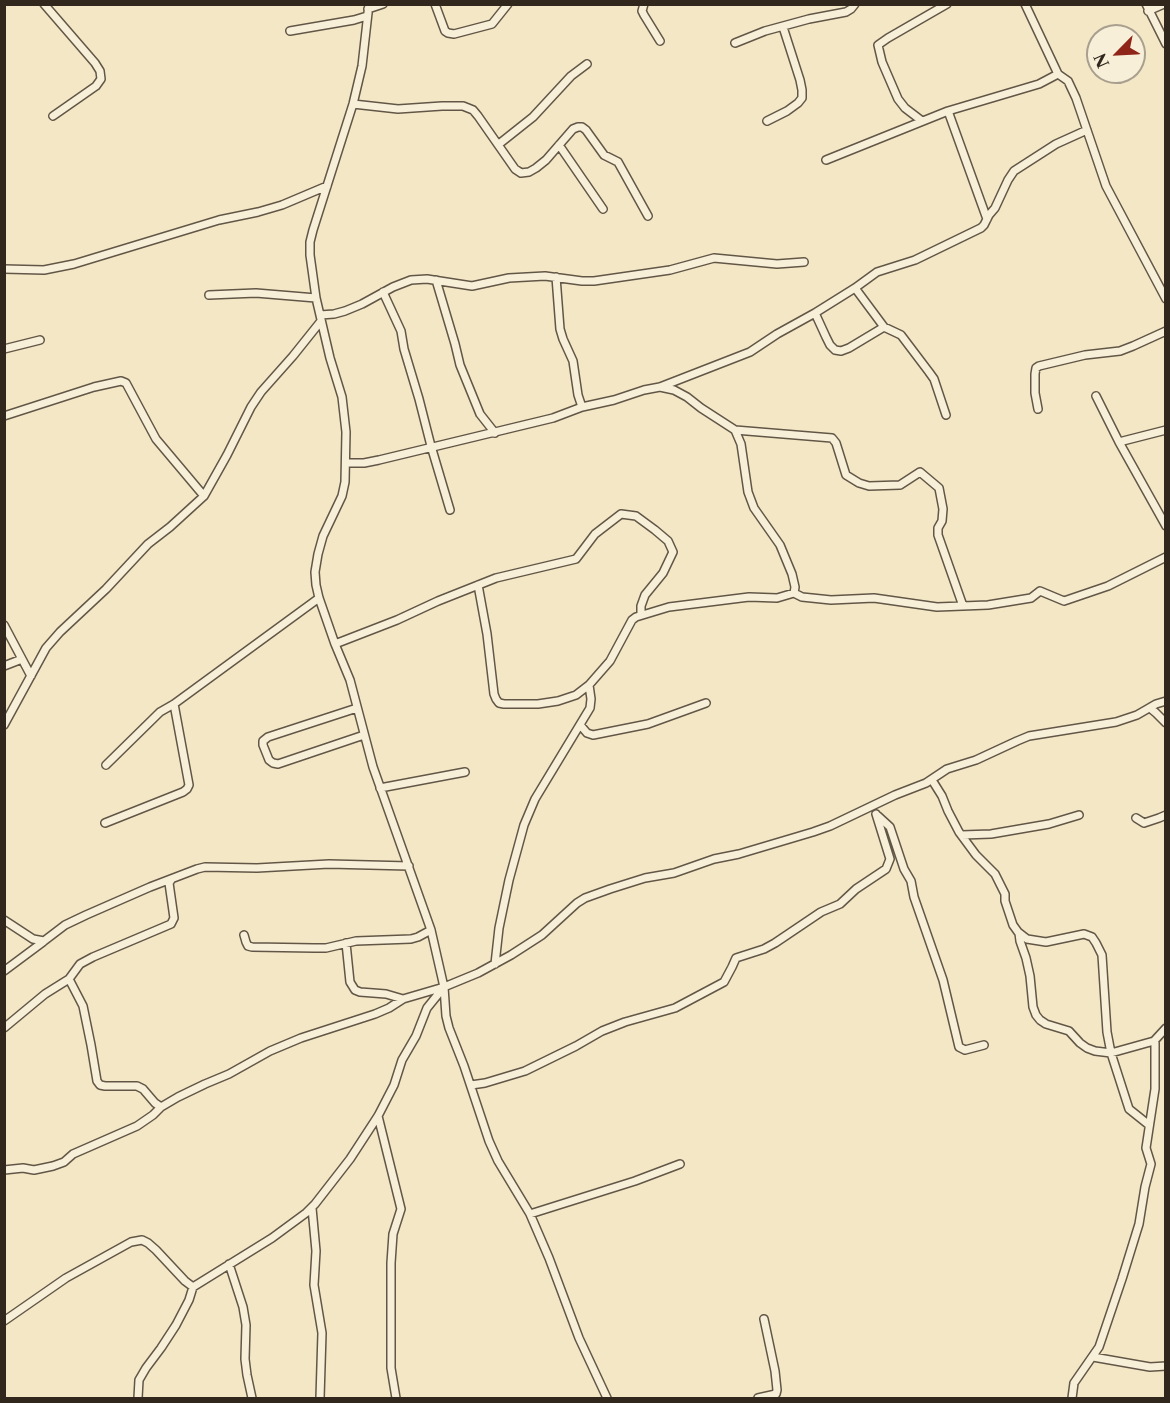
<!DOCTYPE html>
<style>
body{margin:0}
#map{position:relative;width:1170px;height:1403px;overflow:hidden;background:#f4e7c5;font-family:"Libre Caslon Text",serif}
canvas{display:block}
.frame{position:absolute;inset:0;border:6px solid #32271d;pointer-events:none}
.north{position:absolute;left:1086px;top:24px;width:60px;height:60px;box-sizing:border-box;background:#f8efd9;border:2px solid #a99f8e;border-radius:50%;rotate:246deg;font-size:16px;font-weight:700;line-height:24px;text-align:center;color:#32271d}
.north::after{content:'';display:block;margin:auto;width:21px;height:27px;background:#8f2418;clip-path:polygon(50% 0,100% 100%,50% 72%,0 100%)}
</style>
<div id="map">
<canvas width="1170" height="1403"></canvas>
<div class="frame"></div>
<div class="north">N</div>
</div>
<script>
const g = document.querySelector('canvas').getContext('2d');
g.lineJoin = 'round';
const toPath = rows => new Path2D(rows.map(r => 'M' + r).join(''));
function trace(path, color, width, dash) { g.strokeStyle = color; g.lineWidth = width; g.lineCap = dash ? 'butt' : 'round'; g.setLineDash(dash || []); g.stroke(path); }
const street = toPath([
 [44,4,95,63,100,71,101,79,96,86,53,116],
 [369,4,362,66,353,104,313,230,310,242,310,255,316,298,330,358,342,397,346,432,345,482,342,496,323,536,318,554,315,572,316,585,319,598,335,644,350,680,373,767,431,930,444,987,446,1016,449,1028,464,1066,489,1141,498,1161,530,1214,549,1258,579,1338,607,1398],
 [435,4,445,31,448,33,454,34,492,24,508,4],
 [644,4,642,11,644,15,660,41],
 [1025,4,1058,74,1068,81,1076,98,1106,186,1166,299],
 [1146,4,1166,44],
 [368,9,383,4],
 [1148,11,1164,4],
 [290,31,354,20,367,16],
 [735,43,765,31,809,19,846,12,851,9,855,4],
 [353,104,398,109,442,106,463,106,473,110,478,116,515,169,521,173,529,172,536,168,546,160,573,129,578,127,582,127,586,130,604,155,618,162,648,216],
 [948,111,987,219],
 [767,121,787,111,798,103,802,98,802,90,800,80,783,27],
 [922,121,905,108,898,99,882,62,878,45,888,38,947,4],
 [499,144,533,117,571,76,587,64],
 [559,145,603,209],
 [826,160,948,111,1039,84,1058,74],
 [4,269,44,270,74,264,219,220,258,212,282,205,327,186],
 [556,277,560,329,563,339,573,361,578,395,582,407],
 [436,280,455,344,460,365,480,414,495,433],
 [855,288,884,327,901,335,929,372,934,379,946,415],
 [383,292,401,331,404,349,419,399,431,446,450,510],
 [209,295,256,293,316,298],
 [815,313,826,337,830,345,835,350,841,351,849,348,884,327],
 [320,315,334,314,345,311,362,304,393,287,411,280,427,279,472,286,509,278,545,276,582,281,594,281,670,270,714,258,777,264,804,262],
 [4,349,40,340],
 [660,387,674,390,687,397,701,408,735,430,741,444,748,492,754,508,780,545,792,574,795,587,794,593],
 [1096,396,1119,442],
 [1038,409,1035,393,1035,374,1036,368,1039,366,1085,355,1120,351,1133,346,1166,331],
 [4,416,94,387,121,381,126,383,156,439,204,496],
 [735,430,832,438,836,443,846,475,859,483,869,486,900,485,920,472,939,488,943,509,942,521,938,528,938,535,963,606],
 [1166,430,1119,442,1166,526],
 [346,463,364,463,379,460,553,418,582,407,614,400,644,390,660,387,750,352,777,334,815,313,855,288,877,272,915,260,981,228,984,225,989,215,995,208,1008,180,1014,171,1056,144,1087,130],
 [478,585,487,634,494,694,496,699,499,703,504,704,538,704,558,701,576,695,589,685],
 [4,625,31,676],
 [335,644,397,620,438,601,496,578,576,559,595,534,621,514,636,516,655,530,668,541,673,552,663,573,645,595,641,606,641,615],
 [4,666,22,659],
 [357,708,268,737,263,741,263,745,269,760,273,763,278,764,364,735],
 [1150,708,1156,713,1166,723],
 [4,725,46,648,60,632,106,589,148,544,170,527,204,496,227,455,251,407,261,392,293,356,321,321],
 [581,726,587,733,593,735,648,724,706,703],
 [106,765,160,712,174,704,319,598],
 [932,780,942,796,948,811,959,832,976,855,995,874,1005,894,1005,901,1013,925,1018,932,1027,939,1046,942,1084,934,1092,937,1096,943,1102,955,1107,1032,1111,1053,1129,1109,1149,1125],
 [380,788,465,772],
 [878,816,890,827,904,869,911,881,914,897,943,980,959,1047,965,1050,984,1045],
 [1136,818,1144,823,1159,818,1166,815],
 [105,823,183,792,187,789,189,785,174,704],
 [962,835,991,834,1049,824,1079,815],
 [4,920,33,939,44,941,65,925,86,915,150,887,197,869,205,867,257,868,329,864,409,866],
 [1019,933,1020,941,1026,958,1030,976,1033,1007,1036,1015,1040,1020,1046,1024,1069,1031,1080,1043,1087,1048,1095,1051,1111,1053,1154,1041],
 [244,935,246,942,248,946,252,947,314,948,326,948,356,941,411,939,418,937,431,930],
 [346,943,350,982,355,990,360,992,386,994,403,999],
 [495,964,499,928,509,880,524,825,535,799,590,708,591,699,589,685,610,661,632,620,636,617,669,607,749,597,777,598,794,593,802,597,831,600,874,598,937,607,988,605,1031,598,1040,591,1064,601,1108,586,1166,557],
 [4,971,43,942],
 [4,1028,45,994,69,979],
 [471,1085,485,1083,525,1071,576,1046,602,1031,625,1022,675,1008,724,982,732,967,736,958,764,949,775,943,821,912,840,904,856,889,886,869,890,859,876,814],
 [161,1107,155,1103,143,1089,137,1086,105,1086,100,1085,97,1081,91,1045,83,1006,69,979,80,964,93,957,171,924,174,918,169,883,171,880],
 [378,1116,401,1209,393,1234,391,1263,391,1368,396,1398],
 [4,1170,23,1168,34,1170,53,1166,64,1162,73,1154,137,1126,153,1115,161,1107,178,1097,205,1084,229,1074,270,1051,301,1038,375,1014,389,1008,403,999,444,987,478,973,511,955,542,935,577,903,585,898,610,889,645,878,674,873,714,859,739,854,813,832,830,826,895,795,926,783,947,769,976,760,1017,741,1029,736,1116,722,1137,715,1156,704,1166,701],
 [312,1208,316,1251,314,1285,322,1333,320,1398],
 [530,1214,635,1181,680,1164],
 [229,1264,243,1307,246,1325,245,1359,247,1375,252,1398],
 [4,1321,66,1278,131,1242,142,1240,148,1243,156,1250,185,1281,193,1287,272,1238,306,1213,315,1204,350,1159,378,1116,394,1085,402,1060,416,1036,427,1008,444,987],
 [1093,1357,1150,1367,1166,1366],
 [138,1398,139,1380,146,1368,161,1348,176,1325,189,1300,193,1287],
 [758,1398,776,1394,777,1390,775,1371,764,1319],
 [1072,1398,1074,1383,1099,1347,1122,1279,1139,1224,1145,1187,1151,1164,1146,1148,1155,1089,1155,1043,1154,1041,1166,1028]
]);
trace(street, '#625747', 10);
trace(street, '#f8efd9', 7);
</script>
